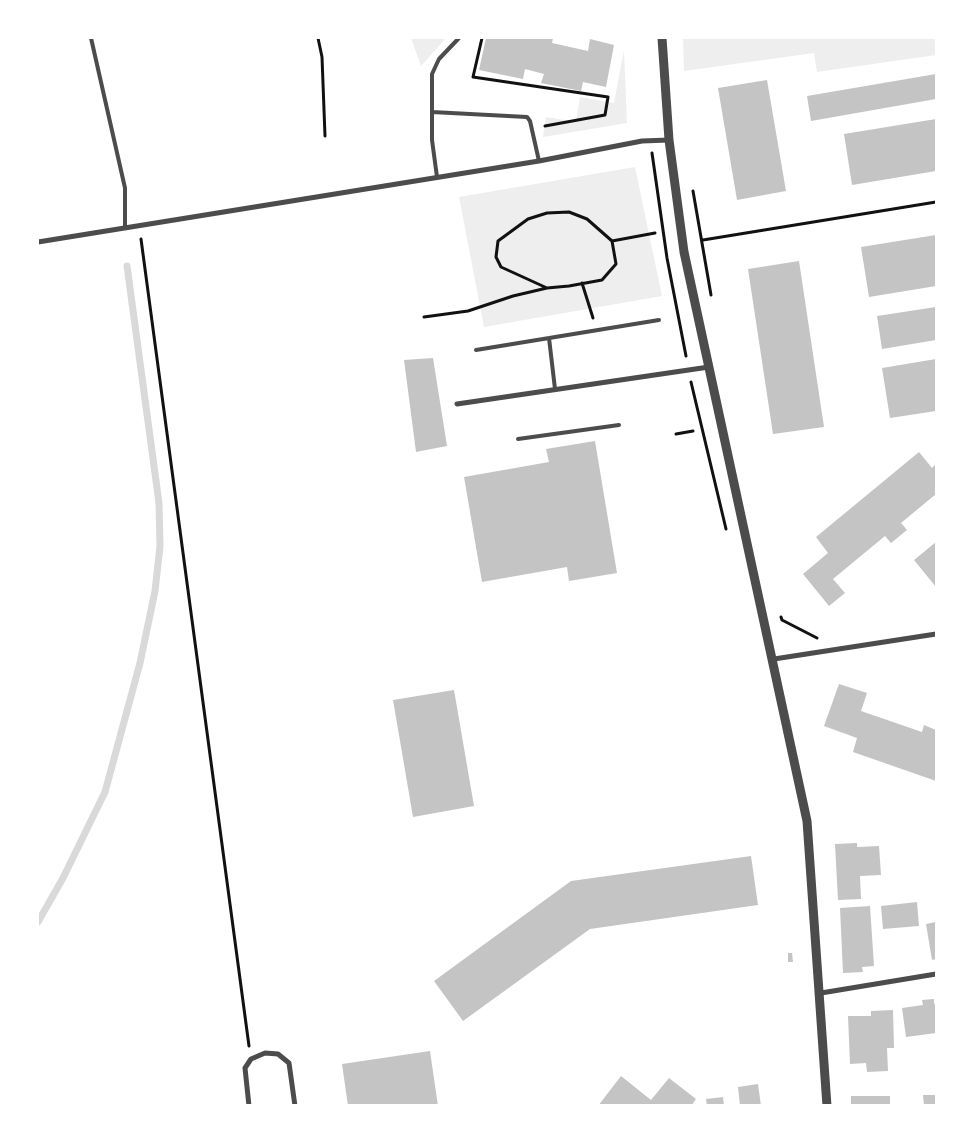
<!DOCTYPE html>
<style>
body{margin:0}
#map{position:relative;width:974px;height:1143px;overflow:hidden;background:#fff;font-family:"Varela Round",sans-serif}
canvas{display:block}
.frame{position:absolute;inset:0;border:39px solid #fff;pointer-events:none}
</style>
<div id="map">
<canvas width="974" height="1143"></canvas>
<div class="frame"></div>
</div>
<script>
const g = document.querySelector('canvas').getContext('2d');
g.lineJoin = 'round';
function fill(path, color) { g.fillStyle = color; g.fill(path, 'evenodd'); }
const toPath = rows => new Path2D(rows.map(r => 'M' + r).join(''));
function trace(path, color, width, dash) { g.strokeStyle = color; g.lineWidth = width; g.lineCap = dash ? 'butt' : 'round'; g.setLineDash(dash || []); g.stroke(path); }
const green = toPath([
 [411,38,446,38,421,66],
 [683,38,936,38,936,55,817,72,814,53,684,71],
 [624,50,627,123,543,137,546,117,576,122,580,97,614,103],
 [635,167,662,296,484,327,459,197]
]);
const stream = toPath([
 [38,922,63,878,105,792,140,663,155,591,160,546,159,503,127,266]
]);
const building = toPath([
 [486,38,553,38,552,43,588,51,590,39,614,45,606,87,583,82,581,91,541,83,544,74,525,69,523,79,479,70],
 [936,74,936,99,811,121,807,96],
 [767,80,786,191,737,200,718,88],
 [936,119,936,171,852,185,844,134],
 [936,235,936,286,869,297,861,247],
 [799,261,824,427,773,434,748,269],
 [936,307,936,340,882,349,877,316],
 [433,358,447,446,416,452,404,360],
 [936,359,936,411,890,418,882,368],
 [595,441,617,573,569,581,567,567,482,582,464,477,549,462,546,449],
 [919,452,932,468,936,464,936,494,901,523,907,530,891,543,885,536,833,579,845,593,829,606,803,574,828,553,816,537],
 [936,542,936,587,914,560],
 [839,684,867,693,861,711,922,732,924,725,936,730,936,781,853,752,857,738,824,726],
 [454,690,474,806,413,817,393,700],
 [857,843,857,847,879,846,881,875,860,876,861,899,838,900,835,844],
 [751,856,758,905,590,929,463,1021,434,981,571,881],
 [917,902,919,926,883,929,881,906],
 [870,906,874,966,862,967,863,972,843,973,840,908],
 [936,922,936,959,932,960,926,924],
 [788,953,792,953,793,962,788,962],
 [934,999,934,1004,936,1003,936,1033,906,1037,902,1008,923,1005,922,1000],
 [893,1010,894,1048,887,1048,888,1071,867,1072,866,1063,850,1064,848,1016,871,1016,871,1011],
 [430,1051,438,1106,348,1106,342,1064],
 [621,1076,651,1100,669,1078,696,1099,691,1106,598,1106],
 [758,1084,761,1106,740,1106,738,1087],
 [923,1095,936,1095,936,1106,924,1106],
 [851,1096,890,1096,890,1106,851,1106],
 [723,1097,724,1106,707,1106,706,1099]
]);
const path = toPath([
 [318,38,322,57,325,136],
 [482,38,473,77,608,97,605,115,545,126],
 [652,153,667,258,686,356],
 [693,191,711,295],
 [141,239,249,1046],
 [703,240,936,202],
 [612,241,587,219,569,212,547,213,528,219,498,241,496,257,501,267,547,288,569,286,602,280,616,264,612,241,655,233],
 [582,283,593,318],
 [424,317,468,311,513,296,547,288],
 [691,382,726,529],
 [676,434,693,431],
 [781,617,782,620,817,638]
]);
const service = toPath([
 [91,38,125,188,125,228],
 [432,112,527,117,530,121,539,161],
 [437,177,432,140,432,74,439,59,459,38],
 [549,338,555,389],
 [476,350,659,320],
 [518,439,619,425]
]);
const minor = toPath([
 [38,242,539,161,642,141,669,140],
 [457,404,709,367],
 [774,659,936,634],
 [821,993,936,974],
 [249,1106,245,1068,251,1059,265,1053,278,1054,289,1063,295,1106]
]);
const tertiary = toPath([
 [662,38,669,140,684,252,807,821,827,1106]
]);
fill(green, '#eee');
trace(stream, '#d9d9d9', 7);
fill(building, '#c4c4c4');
trace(path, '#111', 3);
trace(service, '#4c4c4c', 4);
trace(minor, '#4c4c4c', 5);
trace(tertiary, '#4c4c4c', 9);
</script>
